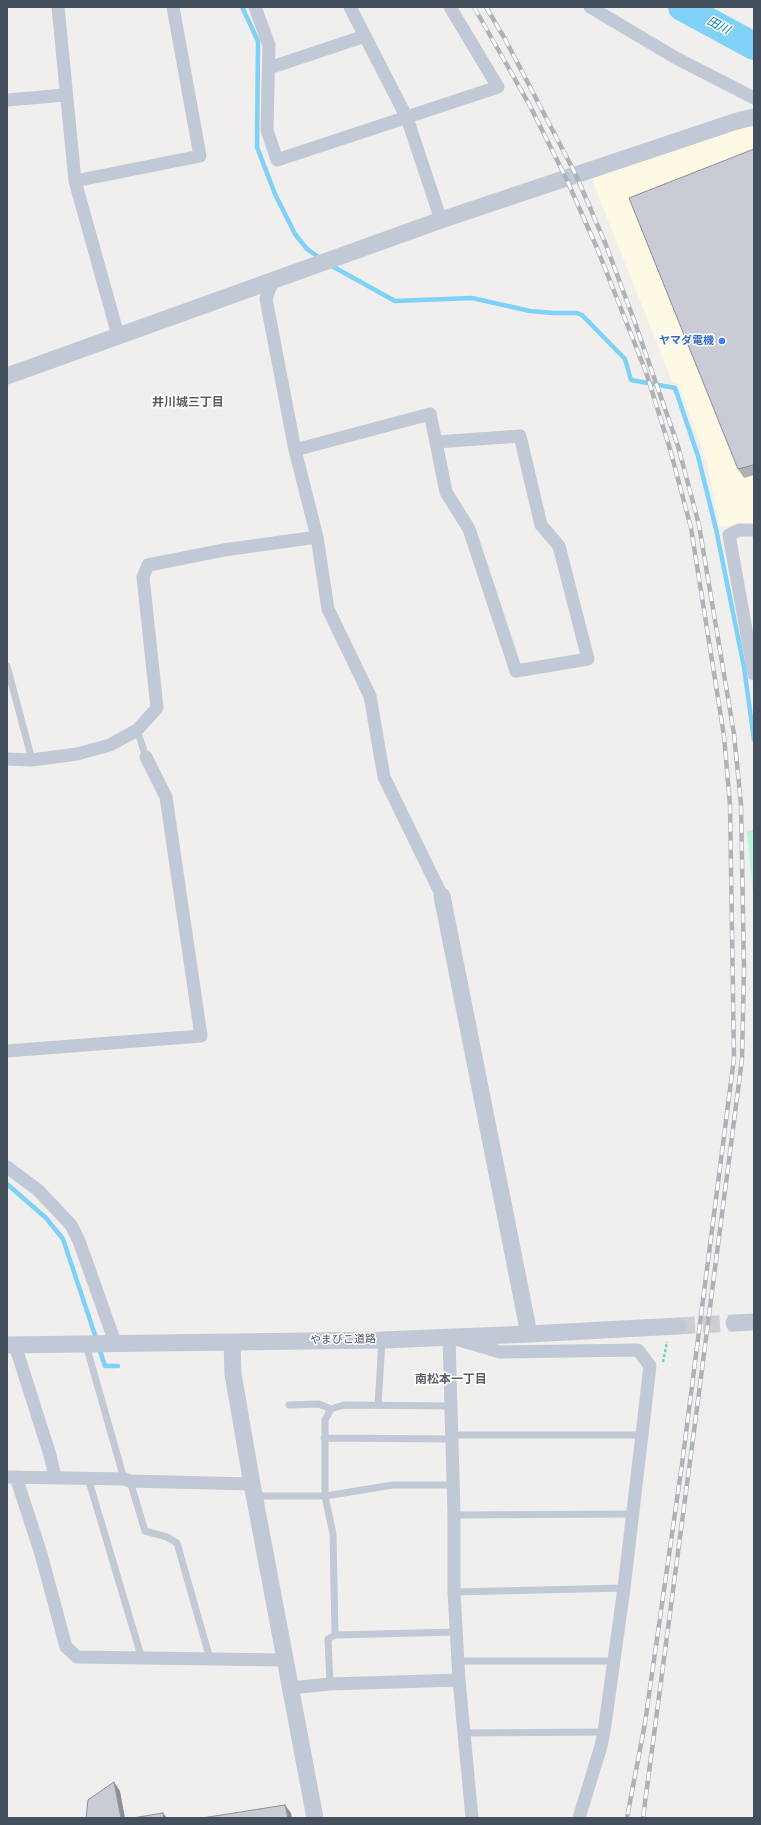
<!DOCTYPE html>
<meta charset="utf-8">
<style>
body{margin:0}
#map{position:relative;width:761px;height:1825px;overflow:hidden;background:#f1eeee;font-family:"Varela Round",sans-serif}
canvas{display:block}
.frame{position:absolute;inset:0;border:8px solid #444f5e;pointer-events:none}
</style>
<div id="map">
<canvas width="761" height="1825"></canvas>
<div class="frame"></div>
</div>
<script>
const g = document.querySelector('canvas').getContext('2d');
g.lineJoin = 'round';
function fill(path, color) { g.fillStyle = color; g.fill(path, 'evenodd'); }
const toPath = rows => new Path2D(rows.map(r => 'M' + r).join(''));
function trace(path, color, width, dash) { g.strokeStyle = color; g.lineWidth = width; g.lineCap = dash ? 'butt' : 'round'; g.setLineDash(dash || []); g.stroke(path); }
function write(font, color, halo, rows, align = 'center') {
  g.font = font + ' "Varela Round","Noto Sans JP",sans-serif'; g.lineWidth = 3; g.setLineDash([]); g.textBaseline = 'middle'; g.strokeStyle = halo; g.fillStyle = color; for (const [text, x, y, turn = 0] of rows) {
    g.save(); g.translate(x, y); g.rotate((+turn || 0) * Math.PI / 180); g.textAlign = isNaN(turn) ? turn : align; if (halo) g.strokeText(text, 0, 0); g.fillText(text, 0, 0); g.restore();
  }
}
const commercial = toPath([
 [754,125,754,526,720,526,707,462,678,383,672,381,591,177,747,126]
]);
const green = toPath([
 [754,830,754,904,747,831]
]);
const stream = toPath([
 [242,7,258,41,257,147,275,194,295,234,307,249,320,258],
 [684,8,685,7],
 [330,265,395,301,472,298,530,311,553,313,577,313,582,315,625,359,631,380,675,388,698,456,716,529,744,667,754,740],
 [7,1184,46,1218,63,1239,97,1341],
 [99,1348,105,1366,118,1366]
]);
const river = toPath([
 [682,7,754,46]
]);
const tertiaryTunnel = toPath([
 [678,1326,734,1323]
]);
const path = toPath([
 [663,1362,667,1342]
]);
const service = toPath([
 [7,666,32,760],
 [137,730,146,757],
 [86,1345,124,1479],
 [289,1405,319,1404,331,1409,344,1405,451,1406],
 [378,1405,382,1340],
 [331,1409,325,1420,325,1496,393,1485,453,1485],
 [452,1435,641,1435],
 [324,1438,452,1439],
 [88,1478,142,1659],
 [130,1481,145,1531,167,1537,177,1543,210,1659],
 [255,1496,325,1496,333,1534,335,1635,328,1639,330,1684],
 [454,1515,632,1514],
 [454,1592,624,1588],
 [335,1635,456,1632],
 [458,1661,614,1661],
 [464,1733,604,1732]
]);
const minor = toPath([
 [58,7,75,181,116,328,121,334],
 [255,7,269,45,267,130,277,160,498,87,450,7],
 [350,7,407,118,441,220],
 [590,7,676,58,754,98],
 [269,68,365,36],
 [7,100,65,95],
 [75,181,200,156,173,7],
 [273,280,266,299,295,450,317,537,328,609,370,696,384,777,442,896],
 [295,450,430,414,436,442,520,436,541,525,559,546,588,659,516,671,469,529,446,492,436,442],
 [754,530,739,530,729,535,754,674],
 [7,759,32,760,77,754,110,745,137,730,157,708,143,577,148,565,224,550,317,537],
 [7,1051,201,1036,166,797,146,757],
 [7,1167,38,1190,71,1225,79,1241,116,1345],
 [15,1345,50,1455,55,1477],
 [7,1477,124,1479,130,1481,252,1484],
 [16,1477,41,1554,66,1647,77,1657,284,1660],
 [290,1688,330,1684,459,1680],
 [472,1818,459,1680,454,1592,454,1515,449,1337,500,1352,638,1350,650,1366,624,1588,604,1732,601,1746,579,1818]
]);
const tertiary = toPath([
 [7,376,441,220,737,121,754,117],
 [442,896,529,1334],
 [734,1323,754,1322],
 [232,1343,233,1374,252,1484,315,1818],
 [7,1345,382,1340,529,1334,678,1326]
]);
const rail = toPath([
 [474,7,529,104,566,178,597,248,646,372,670,449,691,528,724,736,730,805,734,1058,682,1464,645,1723,627,1818],
 [486,7,505,39,576,175,606,245,634,320,678,446,699,525,734,734,741,804,744,969,742,1059,694,1431,643,1818]
]);
const wall = toPath([
 [754,149,754,475,744,478,738,469]
]);
const shadedWall = toPath([
 [114,1782,120,1791,125,1818,121,1818],
 [285,1805,291,1813,292,1818,288,1818],
 [163,1813,167,1818,164,1818]
]);
const building = toPath([
 [754,149,754,468,753,465,738,469,629,198,754,149],
 [114,1782,121,1818,86,1818,88,1800,114,1782],
 [285,1805,288,1818,202,1818,285,1805],
 [163,1813,164,1818,133,1818,163,1813]
]);
const markers = [
 [722,341,4,"#3f7fe0"]
];
const shopNames = [
 ["ヤマダ電機",714,341]
];
const streetNames = [
 ["やまびこ道路",343,1340,-1]
];
const waterNames = [
 ["田川",718,26,28]
];
const neighbourhoodNames = [
 ["井川城三丁目",188,403],
 ["南松本一丁目",451,1380]
];
fill(commercial, '#fef9e5');
fill(green, '#b7f4d5');
trace(stream, '#7fd1f7', 4.5);
trace(river, '#7fd1f7', 28);
trace(tertiaryTunnel, '#ceced1', 17, [17, 8]);
trace(path, '#6bd7ac', 2.5, [3, 2]);
trace(service, '#c0c9d5', 7);
trace(minor, '#c0c9d5', 13);
trace(tertiary, '#c0c9d5', 17);
trace(rail, '#b0b2ba', 4.5);
trace(rail, '#fff', 3, [9]);
fill(wall, '#aeafb7');
fill(shadedWall, '#8d8f95');
fill(building, '#caccd5');
trace(building, '#8d8f95', 1);
for (const [x, y, r, color] of markers) { const dot = new Path2D(); dot.arc(x, y, r, 0, 2 * Math.PI); g.fillStyle = color; g.fill(dot); trace(dot, '#fff', 1.5); }
write('bold 11px', '#366cbe', '#fff', shopNames, 'right');
write('11px', '#444f5e', '#fff', streetNames);
write('italic 12px', '#007db5', '#fff', waterNames);
write('bold 12px', '#5a5e64', '#fff', neighbourhoodNames);
</script>
